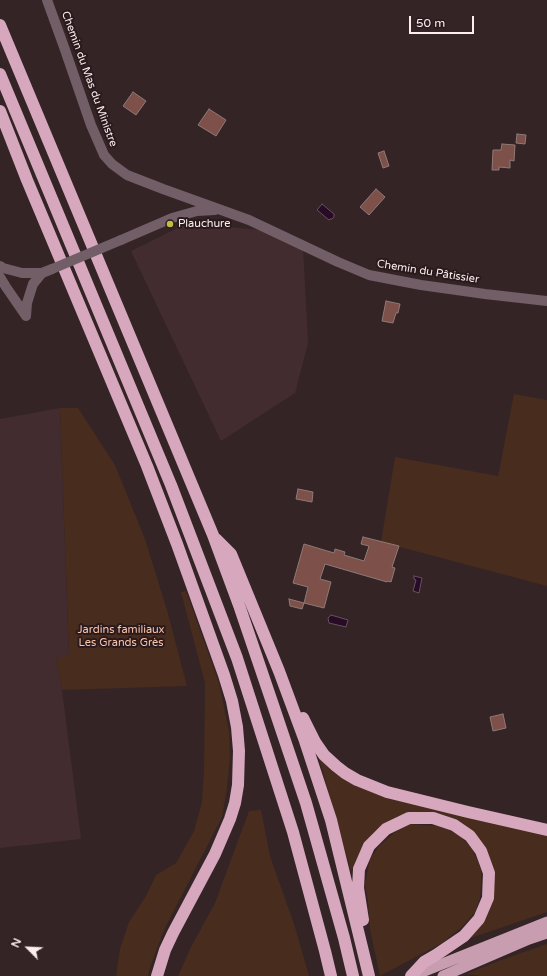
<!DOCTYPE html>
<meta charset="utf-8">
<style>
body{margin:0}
#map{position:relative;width:547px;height:976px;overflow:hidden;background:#342426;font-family:"Varela Round",sans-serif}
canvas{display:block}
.north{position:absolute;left:8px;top:928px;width:40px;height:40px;-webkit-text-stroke:3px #2a1a1d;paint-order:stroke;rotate:294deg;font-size:11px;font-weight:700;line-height:16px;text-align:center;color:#faeeef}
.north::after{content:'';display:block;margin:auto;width:14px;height:18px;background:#faeeef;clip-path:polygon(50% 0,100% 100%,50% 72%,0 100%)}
.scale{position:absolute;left:409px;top:16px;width:65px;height:18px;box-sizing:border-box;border:2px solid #faeeef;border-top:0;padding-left:5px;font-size:12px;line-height:14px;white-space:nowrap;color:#faeeef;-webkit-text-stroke:3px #2a1a1d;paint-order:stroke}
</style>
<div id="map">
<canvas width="547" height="976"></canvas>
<div class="north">N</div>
<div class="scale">50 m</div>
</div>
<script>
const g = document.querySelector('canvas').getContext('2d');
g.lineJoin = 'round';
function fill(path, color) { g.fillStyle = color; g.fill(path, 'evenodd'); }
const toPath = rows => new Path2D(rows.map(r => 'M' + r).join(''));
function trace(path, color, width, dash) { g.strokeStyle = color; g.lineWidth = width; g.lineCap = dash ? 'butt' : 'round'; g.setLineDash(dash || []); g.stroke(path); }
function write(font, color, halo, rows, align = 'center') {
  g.font = font + ' "Varela Round",sans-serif'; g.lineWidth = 4; g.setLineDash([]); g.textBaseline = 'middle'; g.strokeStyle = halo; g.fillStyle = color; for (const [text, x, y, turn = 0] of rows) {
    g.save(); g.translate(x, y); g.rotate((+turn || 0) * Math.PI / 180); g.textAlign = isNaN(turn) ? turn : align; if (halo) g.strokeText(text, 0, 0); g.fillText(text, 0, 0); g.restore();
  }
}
const built = toPath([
 [188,223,261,230,303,249,308,343,295,393,221,441,131,251],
 [60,408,69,657,56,658,62,690,81,839,0,848,0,419]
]);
const green = toPath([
 [514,394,547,400,547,586,381,542,395,457,498,476],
 [60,408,78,408,115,465,145,539,167,610,187,686,62,690,56,658,69,656],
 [186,591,219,683,229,731,230,757,227,788,222,817,165,928,150,967,148,976,116,976,120,949,129,922,146,896,156,875,176,863,194,831,202,802,204,770,205,683,181,592],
 [319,758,333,772,356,786,404,801,547,835,547,912,468,939,494,883,466,827,456,819,437,813,412,814,398,816,384,824,373,833,365,844,355,868,351,871],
 [261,810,270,856,295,927,309,976,178,976,191,947,215,903,249,811],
 [410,824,437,826,449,830,460,836,471,847,477,859,481,870,481,883,480,898,475,912,463,926,442,943,380,976,370,929,368,901,365,884,370,859,379,846,394,833],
 [547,944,547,976,481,976,466,974,501,960]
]);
const water = toPath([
 [322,204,334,214,334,217,332,219,330,219,329,220,317,210,322,204],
 [414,576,422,578,419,593,413,591,416,580,414,579,414,576],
 [331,615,348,620,346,627,329,623,328,618,331,615]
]);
const building = toPath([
 [133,92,146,101,136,115,123,106,133,92],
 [209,109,226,120,216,136,198,125,209,109],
 [517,134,526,135,525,144,516,143,517,134],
 [502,144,515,145,514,161,510,160,510,168,499,167,499,170,492,170,493,150,501,150,502,144],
 [384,151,389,166,383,168,378,153,384,151],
 [376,189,385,197,369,215,360,207,376,189],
 [386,301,400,304,398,313,396,313,393,323,382,321,386,301],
 [298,489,313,492,312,502,296,499,298,489],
 [363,537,399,546,392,567,395,568,391,582,387,581,387,582,325,564,320,579,331,582,324,608,304,603,308,587,293,583,304,544,334,553,335,549,345,552,344,555,364,561,369,546,361,544,363,537],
 [289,599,304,603,302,609,290,606,289,599],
 [503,714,506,728,493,731,490,717,503,714]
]);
const minor = toPath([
 [47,0,64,47,91,125,104,155,112,164,127,175,163,189,249,220,338,262,369,275,421,285,485,294,547,301],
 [121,240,172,218,197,211,215,210],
 [0,266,3,268,22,273,42,273,52,269],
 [0,277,6,287,26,316],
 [26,316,27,303,33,284,42,273]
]);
const trunk = toPath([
 [412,976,547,922],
 [443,976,529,939,547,933]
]);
const motorway = toPath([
 [0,25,213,535,240,608,273,705,306,803,344,938,353,976],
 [0,74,171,485,237,658,293,832,325,951,331,976],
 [0,111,27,180,147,466,177,544,224,675,232,701,237,727,239,751,238,785,235,803,230,819,215,854,173,933,165,950,157,976],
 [216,539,231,554,279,671,305,741,331,820,369,976],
 [303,718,315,742,324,755,336,766,345,773,357,780,387,792,468,812,547,830],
 [363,920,358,888,359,869,369,846,386,829,409,818,433,818,454,825,470,836,481,851,489,873,488,898,479,919,464,936,436,955,424,962,411,976]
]);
const minorBridge = toPath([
 [52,269,121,240]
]);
const markers = [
 [170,224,4,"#c3bd3f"]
];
const streetNames = [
 ["Chemin du Mas du Ministre",89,79,70],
 ["Chemin du Pâtissier",428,272,9]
];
const poiNames = [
 ["Plauchure",178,224]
];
const parkNames = [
 ["Jardins familiaux",121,630],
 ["Les Grands Grès",121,643]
];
fill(built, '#432c30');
fill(green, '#482c1e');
fill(water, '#280c26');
trace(water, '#675062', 1);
fill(building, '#7d504a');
trace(building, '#8e7a77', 1);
trace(minor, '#715e67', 10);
trace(trunk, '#c89db0', 11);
trace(motorway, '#d6a7bd', 12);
trace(minorBridge, '#715e67', 10);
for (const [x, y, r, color] of markers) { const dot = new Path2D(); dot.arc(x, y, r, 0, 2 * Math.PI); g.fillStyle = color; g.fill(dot); trace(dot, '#2a1a1d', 1.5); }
write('11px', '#faeeef', '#2a1a1d', streetNames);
write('11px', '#faeeef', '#2a1a1d', poiNames, 'left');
write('11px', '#fbc4a8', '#2a1a1d', parkNames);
</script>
